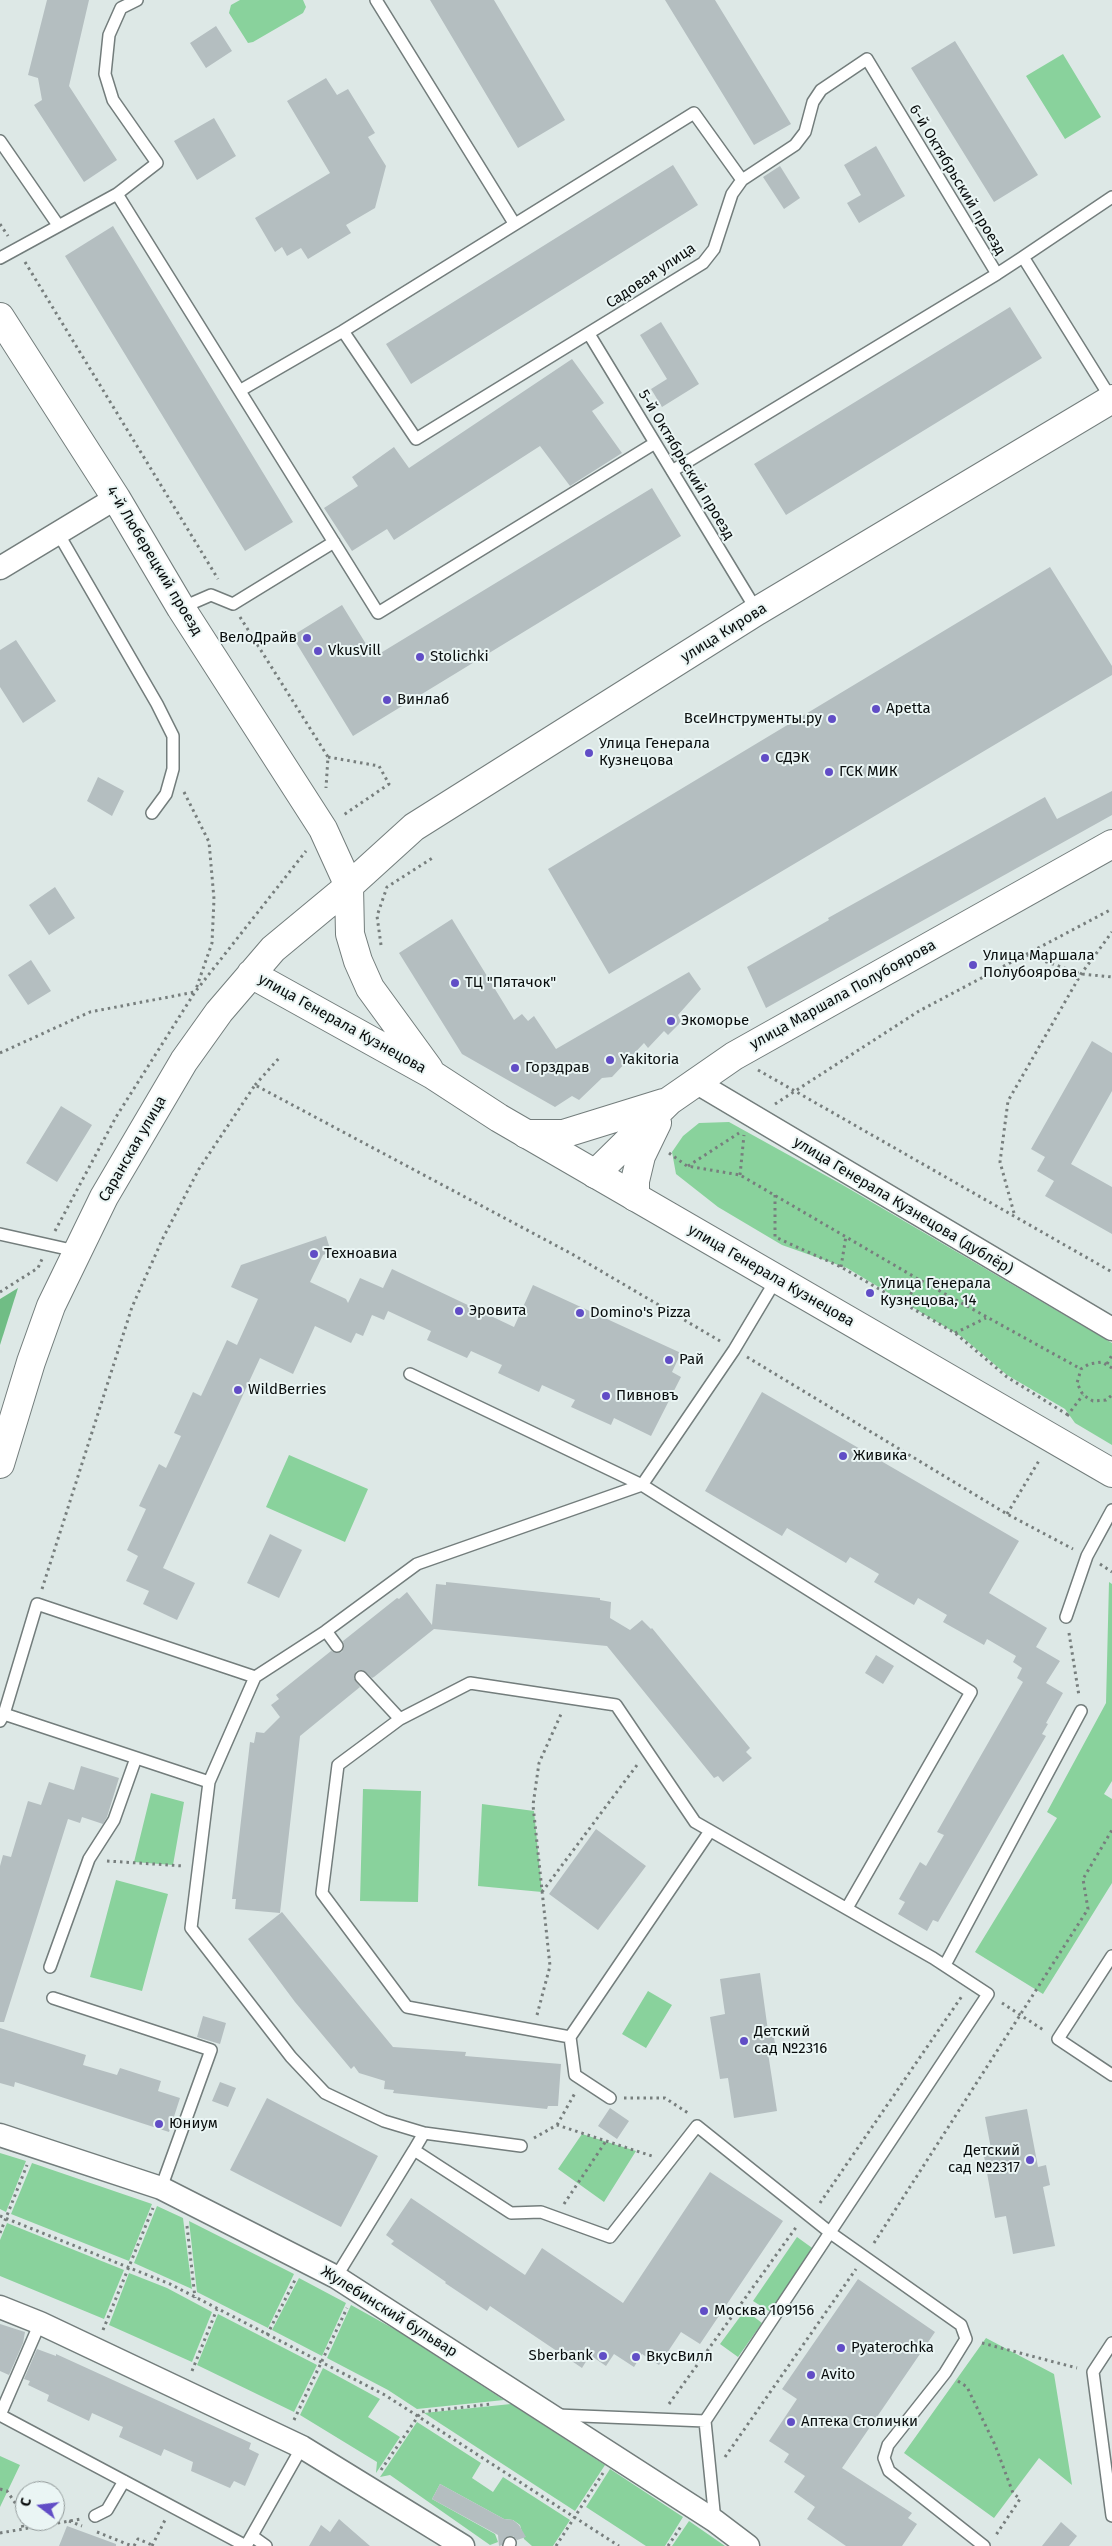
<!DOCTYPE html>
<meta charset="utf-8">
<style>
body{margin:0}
#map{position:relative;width:1112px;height:2546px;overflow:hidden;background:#dde8e6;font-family:"Fira Sans",sans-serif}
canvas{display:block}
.north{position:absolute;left:15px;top:2481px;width:50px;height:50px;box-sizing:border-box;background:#eaf5f4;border:1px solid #909898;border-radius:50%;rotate:285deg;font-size:14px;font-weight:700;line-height:20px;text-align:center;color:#090d0d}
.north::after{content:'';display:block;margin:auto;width:18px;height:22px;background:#614dc6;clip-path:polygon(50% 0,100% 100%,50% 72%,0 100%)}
</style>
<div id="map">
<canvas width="1112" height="2546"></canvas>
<div class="north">С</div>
</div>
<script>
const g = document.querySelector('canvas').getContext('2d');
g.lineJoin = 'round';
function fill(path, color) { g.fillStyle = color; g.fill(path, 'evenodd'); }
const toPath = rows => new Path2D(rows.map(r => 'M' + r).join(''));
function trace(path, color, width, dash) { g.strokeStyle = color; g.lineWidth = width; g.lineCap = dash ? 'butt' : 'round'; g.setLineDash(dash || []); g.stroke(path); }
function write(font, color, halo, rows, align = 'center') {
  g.font = font + ' "Fira Sans",sans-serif'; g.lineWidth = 4; g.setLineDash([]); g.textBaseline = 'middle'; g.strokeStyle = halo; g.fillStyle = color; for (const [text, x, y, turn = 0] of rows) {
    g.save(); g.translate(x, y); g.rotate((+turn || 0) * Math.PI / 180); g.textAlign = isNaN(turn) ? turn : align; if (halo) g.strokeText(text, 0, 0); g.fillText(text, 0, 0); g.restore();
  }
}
const green = toPath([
 [240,0,303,0,306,7,303,13,253,42,248,43,229,13,231,5],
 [1063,54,1101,117,1065,139,1026,76],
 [729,1122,841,1184,1112,1343,1112,1445,1075,1423,1065,1409,1007,1375,962,1337,847,1268,782,1245,718,1207,676,1174,672,1152,683,1136,699,1123],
 [289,1455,368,1489,345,1542,266,1507],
 [1109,1582,1112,1584,1112,1781,1104,1794,1112,1799,1112,1883,1043,1994,975,1952,1057,1818,1047,1812,1106,1703],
 [363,1789,421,1791,418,1902,360,1901],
 [151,1793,184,1802,173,1865,134,1862],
 [482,1804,534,1811,542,1892,478,1886],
 [116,1880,168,1894,142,1991,90,1977],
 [648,1991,672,2005,646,2048,622,2034],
 [582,2134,636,2151,604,2202,558,2169],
 [0,2153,26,2161,6,2212,0,2209],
 [32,2163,152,2204,129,2261,11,2214],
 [157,2206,183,2218,192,2289,134,2263],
 [189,2221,294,2274,268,2328,197,2292],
 [7,2223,124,2270,104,2319,0,2276,0,2240],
 [797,2237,815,2250,772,2313,753,2301],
 [129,2273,167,2288,212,2312,192,2362,109,2325],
 [299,2278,346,2303,322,2356,272,2330],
 [351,2305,396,2330,504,2400,417,2409,388,2390,327,2358],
 [745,2310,762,2323,738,2357,720,2344],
 [218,2314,317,2365,294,2412,197,2365],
 [986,2338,1054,2374,1072,2485,1039,2458,994,2518,904,2453],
 [323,2368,380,2399,368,2417,400,2437,376,2473,377,2462,300,2415],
 [511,2404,605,2465,575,2511,424,2413],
 [417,2422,481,2463,472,2478,493,2492,503,2477,570,2520,553,2546,532,2546,524,2539,520,2525,513,2520,504,2519,440,2484,432,2499,495,2534,498,2542,490,2545,390,2475,380,2477],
 [0,2456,20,2465,0,2507],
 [610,2469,683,2517,665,2546,646,2546,586,2507],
 [689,2521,725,2546,672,2546]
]);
const forest = toPath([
 [18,1288,0,1345,0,1299]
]);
const building = toPath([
 [47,0,89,0,69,86,117,160,84,182,34,105,42,100,38,78,28,75],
 [430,0,494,0,565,120,518,148],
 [665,0,715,0,791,124,754,145],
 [216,26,232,51,206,68,190,43],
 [955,41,1038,175,994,202,911,68],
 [326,78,337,95,348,89,375,133,368,137,386,166,375,208,346,225,351,233,308,259,301,248,287,256,282,247,275,252,255,218,330,173,287,101],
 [214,118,236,156,197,180,174,141],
 [876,146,905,196,859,223,847,203,861,195,844,165],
 [673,165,698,205,411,384,386,344],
 [780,166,800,198,784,209,763,177],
 [113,226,293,522,245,551,65,256],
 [1010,307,1042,358,786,515,754,464],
 [661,322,699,384,662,407,651,389,667,379,640,335],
 [572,359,604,403,592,411,622,453,570,486,540,446,394,540,387,529,352,551,324,508,358,486,352,477,394,447,409,468],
 [652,488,681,536,353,736,292,636,342,605,374,657],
 [1050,567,1112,666,1112,675,609,974,548,869],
 [16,640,56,701,23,723,0,687,0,650],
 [98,777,124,791,112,816,87,801],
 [1112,791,1112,815,766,1008,747,967,829,920,828,918,1045,797,1057,819],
 [55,887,75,918,49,935,29,905],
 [452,919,514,1020,522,1014,528,1021,534,1016,556,1049,689,972,701,989,678,1015,681,1022,668,1035,664,1031,648,1048,644,1043,612,1077,602,1078,579,1100,572,1096,555,1107,462,1054,399,953],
 [31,960,51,991,28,1005,8,975],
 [1092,1041,1112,1053,1112,1091,1071,1164,1112,1187,1112,1234,1045,1196,1054,1181,1037,1171,1045,1157,1031,1149],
 [61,1106,92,1125,57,1182,26,1163],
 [326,1236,331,1252,323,1255,310,1282,346,1299,348,1303,360,1278,383,1288,392,1269,514,1327,533,1285,681,1353,672,1372,681,1377,651,1436,614,1418,611,1425,571,1407,575,1400,542,1385,539,1392,498,1373,502,1365,471,1351,467,1358,427,1340,431,1331,388,1311,384,1320,372,1315,363,1336,356,1333,351,1343,315,1326,293,1374,260,1358,163,1568,195,1583,177,1620,143,1604,149,1591,126,1581,138,1556,127,1550,146,1509,139,1506,159,1464,166,1468,181,1436,174,1433,193,1392,201,1396,227,1340,237,1345,258,1299,231,1287,241,1265],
 [762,1392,1019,1541,989,1593,1047,1628,1036,1647,1060,1661,1046,1683,1063,1693,1046,1723,1048,1724,1042,1734,1046,1736,938,1922,933,1920,927,1931,898,1914,905,1902,899,1899,920,1862,926,1866,944,1835,937,1832,1023,1682,1017,1678,1022,1668,1013,1662,1016,1656,987,1639,984,1645,943,1622,947,1615,918,1598,914,1605,874,1582,879,1574,850,1557,846,1563,787,1528,782,1536,705,1491],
 [270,1534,302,1550,279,1598,247,1583],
 [446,1582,600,1598,600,1600,611,1602,610,1618,630,1630,642,1620,651,1629,652,1628,750,1748,746,1752,752,1758,723,1782,718,1776,714,1778,607,1646,434,1629,374,1677,372,1678,363,1670,356,1671,354,1678,360,1687,300,1736,280,1913,235,1909,236,1899,232,1899,250,1742,254,1743,256,1732,264,1733,280,1717,271,1705,279,1699,276,1695,331,1651,337,1653,342,1652,344,1646,343,1641,397,1598,399,1599,407,1592,432,1625,436,1584,446,1585],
 [876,1655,894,1666,883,1684,865,1673],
 [81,1766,119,1778,107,1817,103,1824,82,1817,80,1823,68,1819,4,2022,0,2022,0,1866,3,1855,11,1857,28,1801,41,1805,49,1782,74,1790],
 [596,1829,646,1866,598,1930,549,1894],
 [282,1912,393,2047,466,2052,465,2056,561,2064,558,2106,548,2106,547,2109,393,2093,394,2090,384,2089,385,2081,359,2073,354,2066,351,2069,295,2002,248,1939],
 [760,1973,768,2031,773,2030,776,2051,768,2053,777,2111,734,2118,728,2078,720,2079,710,2017,725,2014,720,1979],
 [203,2016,226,2023,220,2044,197,2037],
 [0,2028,86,2055,83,2065,117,2075,120,2068,161,2081,158,2091,180,2098,169,2132,15,2082,14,2087,0,2083],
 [220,2082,236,2088,228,2107,212,2101],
 [267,2098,378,2156,341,2227,230,2170],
 [610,2108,629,2121,617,2139,598,2126],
 [1027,2109,1038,2167,1046,2165,1050,2185,1043,2187,1055,2246,1013,2254,1006,2216,995,2218,984,2156,992,2154,985,2117],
 [710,2172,783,2221,700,2344,681,2332,659,2365,642,2354,634,2367,614,2354,606,2366,590,2355,582,2368,490,2306,487,2311,445,2283,446,2282,391,2244,394,2241,386,2235,411,2198,525,2275,542,2248,623,2303],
 [858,2279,935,2332,842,2468,912,2513,908,2518,917,2524,902,2546,846,2546,807,2519,815,2507,794,2492,805,2476,784,2462,789,2454,769,2441,797,2399,782,2389],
 [0,2324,25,2332,23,2343,9,2375,0,2371],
 [37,2349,56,2356,56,2354,251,2443,249,2449,259,2454,245,2486,234,2481,230,2488,191,2471,193,2462,164,2449,161,2456,119,2437,123,2427,92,2413,89,2421,47,2401,49,2395,28,2385,30,2381,24,2379],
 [440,2484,504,2519,513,2520,519,2525,526,2537,517,2540,513,2536,508,2536,502,2545,499,2546,498,2535,432,2499],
 [339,2519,370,2546,309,2546,321,2525,330,2532],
 [1061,2522,1077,2536,1069,2546,1042,2546],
 [67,2526,116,2544,116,2546,59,2546]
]);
const path = toPath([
 [0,224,8,236],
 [25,262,218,579],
 [240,617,328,757,326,788],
 [328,757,379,766,389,784,342,816],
 [184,792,209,842,214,899,212,943,196,989],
 [381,945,377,916,387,887,434,857],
 [1027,955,1081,974,1112,977],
 [0,1053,90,1012,195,992],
 [758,1070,1112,1272],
 [255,1085,280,1057],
 [775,1104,919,1011,1112,909],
 [669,1153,687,1166,740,1175,918,1279,1081,1369],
 [688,1166,739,1133],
 [740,1175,744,1135],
 [775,1195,775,1237,841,1267,955,1333,1007,1377,1068,1415],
 [1014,1213,1000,1162,1008,1101,1081,974,1112,932],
 [55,1231,116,1117,195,992,306,851],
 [841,1267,846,1236],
 [0,1292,38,1268,42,1259],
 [905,1306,918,1279],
 [955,1333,986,1318],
 [747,1357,1007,1514,1073,1549],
 [1107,1364,1112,1355],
 [1112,1368,1102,1362,1089,1364,1081,1369,1077,1383,1083,1395,1093,1401,1106,1400,1112,1395],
 [1067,1416,1083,1395],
 [1007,1514,1040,1459],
 [1100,1564,1112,1572],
 [42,1589,132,1307,163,1238,199,1169,255,1085,572,1254,720,1341],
 [1069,1633,1079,1696],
 [107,1861,184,1866],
 [542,1892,637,1765],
 [1002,2003,1045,2031],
 [537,2015,550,1966,533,1805,539,1763,562,1712],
 [624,2098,665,2098,688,2113],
 [557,2125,575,2093],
 [534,2138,557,2125,652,2156],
 [820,2203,962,1996],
 [564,2204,606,2141],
 [0,2216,170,2284,385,2395,619,2546],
 [187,2226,195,2298],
 [0,2233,27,2165],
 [874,2243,1088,1909,1083,1879,1112,1830],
 [103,2330,153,2208],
 [267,2335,295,2280],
 [982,2343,1077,2368],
 [192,2371,217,2309],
 [958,2381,967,2387,995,2445,1013,2493,1020,2499,996,2535],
 [669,2404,797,2226],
 [294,2420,347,2308],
 [725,2457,856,2269],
 [381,2470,421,2412,491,2404],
 [0,2489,7,2491,20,2510,23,2529],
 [69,2521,82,2526],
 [97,2532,132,2546],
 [0,2533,81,2519],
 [134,2546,138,2539,152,2545],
 [152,2546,165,2520],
 [556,2546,603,2473],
 [668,2546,682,2525]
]);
const service = toPath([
 [376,0,514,223],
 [0,141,58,225],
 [742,180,694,113,343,331,416,439,703,263,714,249,732,194,742,180,795,145,805,132,813,102,821,90,867,59,997,274,1023,257,1112,400],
 [117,194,378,613,655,443],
 [1023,257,1112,197],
 [0,258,117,194,157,163,113,100,105,74,109,35,121,8,137,0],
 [589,334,757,611],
 [241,390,343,331],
 [672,471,997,274],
 [58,533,157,704,173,736,173,769,166,794,152,813],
 [181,608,211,595,233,604,334,542],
 [0,1234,76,1251],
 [777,1278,734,1350,642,1485,971,1692,847,1908],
 [410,1374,642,1485],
 [1066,1617,1087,1556,1112,1510],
 [326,1631,417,1564,642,1485],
 [255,1677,209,1782,191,1928,291,2057,325,2093,384,2121,424,2133,414,2150],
 [361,1677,400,1719,470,1683,616,1705,695,1822,933,1958,988,1994,705,2421],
 [4,1714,209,1782],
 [400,1719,338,1765,322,1893,407,2007,570,2037],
 [0,1721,4,1714,37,1604,255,1677,326,1631,337,1646],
 [1112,1956,1058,2039,1112,2075],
 [945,1965,1081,1711],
 [50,1967,89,1859,114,1820,136,1758],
 [53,1998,211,2050,161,2188],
 [610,2098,575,2075,570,2037,710,1831],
 [424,2133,521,2146],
 [336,2277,414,2150,511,2213,541,2212,610,2237,697,2126,832,2234,961,2325,966,2339,945,2373,888,2445,884,2458,889,2471,984,2546],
 [1112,2343,1093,2372,1112,2516],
 [0,2415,246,2546,302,2447],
 [0,2415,40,2323],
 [557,2415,705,2421,715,2521],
 [95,2516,107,2510,124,2481],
 [252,2536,266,2546],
 [509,2546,510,2543]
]);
const minor = toPath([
 [0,568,116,498],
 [694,1081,1112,1329],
 [0,2135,161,2188,336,2277,715,2521,748,2546],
 [0,2307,40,2323,302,2447,463,2546]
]);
const tertiary = toPath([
 [0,317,116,498,181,608,323,829,349,886],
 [526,1134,563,1134,663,1103],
 [595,1174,669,1101,734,1056,1112,844],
 [635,1197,635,1181,641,1156,657,1123]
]);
const secondary = toPath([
 [349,886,350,934,358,961,370,988,429,1069],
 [251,974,433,1075,499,1118,1112,1473],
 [0,1464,31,1362,51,1306,104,1197,184,1061,219,1012,273,949,349,886,414,827,757,611,1112,399]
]);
const markers = [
 [307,638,5,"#614dc6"],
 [318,651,5,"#614dc6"],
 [420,657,5,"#614dc6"],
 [387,700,5,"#614dc6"],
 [876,709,5,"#614dc6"],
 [832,719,5,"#614dc6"],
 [589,753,5,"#614dc6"],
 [765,758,5,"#614dc6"],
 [829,772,5,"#614dc6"],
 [973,965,5,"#614dc6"],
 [455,983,5,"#614dc6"],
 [671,1021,5,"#614dc6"],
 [610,1060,5,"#614dc6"],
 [515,1068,5,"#614dc6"],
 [314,1254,5,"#614dc6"],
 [870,1293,5,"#614dc6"],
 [459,1311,5,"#614dc6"],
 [580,1313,5,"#614dc6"],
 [669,1360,5,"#614dc6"],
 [238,1390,5,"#614dc6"],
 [606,1396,5,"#614dc6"],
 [843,1456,5,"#614dc6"],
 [744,2041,5,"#614dc6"],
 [159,2124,5,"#614dc6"],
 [1030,2160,5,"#614dc6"],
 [704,2311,5,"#614dc6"],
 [841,2348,5,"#614dc6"],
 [603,2356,5,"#614dc6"],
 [636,2357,5,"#614dc6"],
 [811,2375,5,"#614dc6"],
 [791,2422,5,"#614dc6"]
];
const streetNames = [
 ["6-й Октябрьский проезд",957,180,59],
 ["Садовая улица",651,276,-34],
 ["5-й Октябрьский проезд",686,465,59],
 ["4-й Люберецкий проезд",154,561,59],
 ["улица Кирова",724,633,-32],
 ["улица Маршала Полубоярова",843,995,-29],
 ["улица Генерала Кузнецова",342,1024,29],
 ["Саранская улица",133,1149,-60],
 ["улица Генерала Кузнецова (дублёр)",903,1206,31],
 ["улица Генерала Кузнецова",771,1276,30],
 ["Жулебинский бульвар",389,2312,32]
];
const poiNames = [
 ["ВелоДрайв",297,638,"right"],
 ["VkusVill",328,651],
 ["Stolichki",430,657],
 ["Винлаб",397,700],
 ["Apetta",886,709],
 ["ВсеИнструменты.ру",822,719,"right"],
 ["Улица Генерала",599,744],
 ["Кузнецова",599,761],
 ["СДЭК",775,758],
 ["ГСК МИК",839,772],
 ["Улица Маршала",983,956],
 ["Полубоярова",983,973],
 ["ТЦ \"Пятачок\"",465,983],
 ["Экоморье",681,1021],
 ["Yakitoria",620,1060],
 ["Горздрав",525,1068],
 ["Техноавиа",324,1254],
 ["Улица Генерала",880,1284],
 ["Кузнецова, 14",880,1301],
 ["Эровита",469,1311],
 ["Domino's Pizza",590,1313],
 ["Рай",679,1360],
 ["WildBerries",248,1390],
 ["Пивновъ",616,1396],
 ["Живика",853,1456],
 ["Детский",754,2032],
 ["сад №2316",754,2049],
 ["Юниум",169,2124],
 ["Детский",1020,2151,"right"],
 ["сад №2317",1020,2168,"right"],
 ["Москва 109156",714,2311],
 ["Pyaterochka",851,2348],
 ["Sberbank",593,2356,"right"],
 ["ВкусВилл",646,2357],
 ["Avito",821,2375],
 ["Аптека Столички",801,2422]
];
fill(green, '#89d29c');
fill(forest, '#70bd85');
fill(building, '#b4bec0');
trace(service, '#737d7c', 14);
trace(minor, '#737d7c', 25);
trace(tertiary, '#737d7c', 30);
trace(secondary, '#737d7c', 30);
trace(path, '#777e7d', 3, [2.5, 4]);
trace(service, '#fff', 11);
trace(minor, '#fff', 22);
trace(tertiary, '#fff', 28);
trace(secondary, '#fff', 28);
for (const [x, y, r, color] of markers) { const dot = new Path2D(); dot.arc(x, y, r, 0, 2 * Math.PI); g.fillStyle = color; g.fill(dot); trace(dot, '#eaf5f4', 2); }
write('15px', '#090d0d', '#eaf5f4', streetNames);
write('15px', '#090d0d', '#eaf5f4', poiNames, 'left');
</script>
